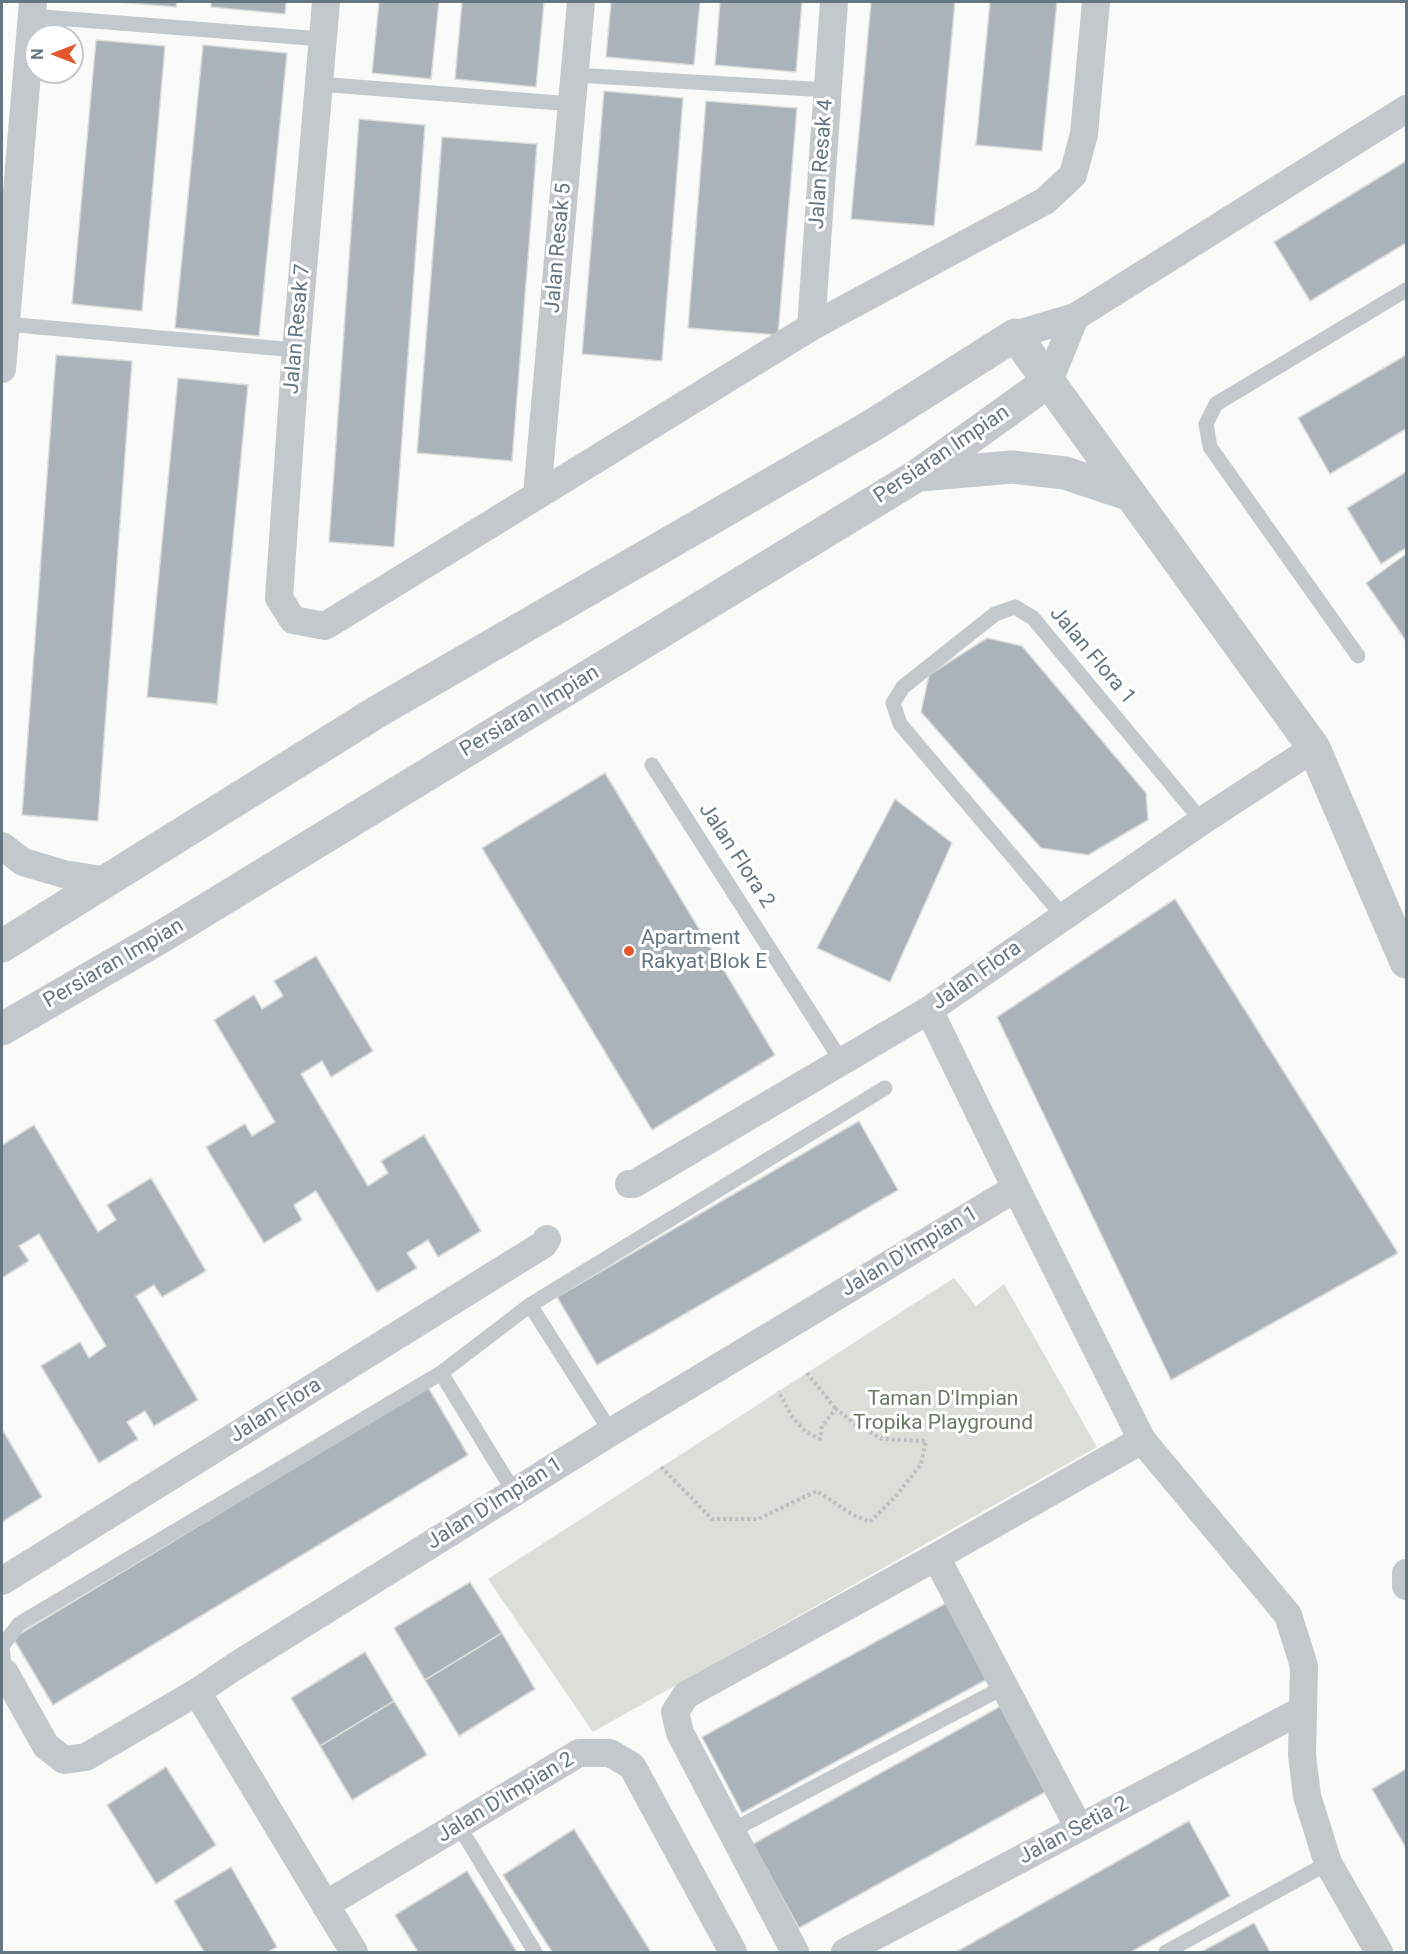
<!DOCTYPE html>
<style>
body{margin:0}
#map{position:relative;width:1408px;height:1954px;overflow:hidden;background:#fafaf8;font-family:Roboto,sans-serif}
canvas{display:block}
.frame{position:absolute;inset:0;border:3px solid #657683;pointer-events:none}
.north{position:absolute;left:24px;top:24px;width:60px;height:60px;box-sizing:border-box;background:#fff;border:2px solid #c1c8cd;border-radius:50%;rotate:270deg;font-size:16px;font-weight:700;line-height:24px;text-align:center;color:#657683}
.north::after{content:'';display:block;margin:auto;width:21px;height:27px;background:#e4572e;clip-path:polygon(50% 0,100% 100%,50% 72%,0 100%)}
</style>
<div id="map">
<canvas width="1408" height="1954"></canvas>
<div class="frame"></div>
<div class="north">N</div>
</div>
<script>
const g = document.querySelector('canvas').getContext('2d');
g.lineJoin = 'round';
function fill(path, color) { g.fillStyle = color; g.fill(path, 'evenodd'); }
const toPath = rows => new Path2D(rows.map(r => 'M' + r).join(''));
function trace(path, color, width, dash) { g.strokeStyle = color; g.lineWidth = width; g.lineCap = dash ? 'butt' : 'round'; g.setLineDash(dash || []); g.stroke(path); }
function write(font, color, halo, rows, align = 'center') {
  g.font = font + ' Roboto,sans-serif'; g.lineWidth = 6; g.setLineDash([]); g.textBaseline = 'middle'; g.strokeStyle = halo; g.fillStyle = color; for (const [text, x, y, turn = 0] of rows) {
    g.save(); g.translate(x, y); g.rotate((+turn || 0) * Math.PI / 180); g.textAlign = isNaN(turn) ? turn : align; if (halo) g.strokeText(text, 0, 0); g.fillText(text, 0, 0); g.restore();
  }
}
const green = toPath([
 [954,1278,976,1306,1004,1284,1097,1447,593,1732,488,1579]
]);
const building = toPath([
 [119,2,177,2,176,7,119,2],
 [211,2,286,2,285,14,211,7,211,2],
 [379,2,439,2,431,79,372,73,379,2],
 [462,2,544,2,536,87,455,79,462,2],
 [611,2,700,2,694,65,606,57,611,2],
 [720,2,802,2,796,72,715,65,720,2],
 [871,2,955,2,934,226,851,219,871,2],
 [990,2,1057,2,1042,151,976,145,990,2],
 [96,40,165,46,142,311,72,304,96,40],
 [203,45,287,53,259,336,175,328,203,45],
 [604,91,683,98,662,361,582,354,604,91],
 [706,101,797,108,778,335,688,328,706,101],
 [359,119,425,125,394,547,329,542,359,119],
 [442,137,537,144,512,461,417,453,442,137],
 [1406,161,1406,243,1310,301,1274,242,1406,161],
 [56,355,132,361,98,821,22,815,56,355],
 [1406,355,1406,429,1330,474,1298,418,1406,355],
 [178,378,248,385,217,704,147,697,178,378],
 [1406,472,1406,548,1381,564,1347,508,1406,472],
 [1406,554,1406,641,1366,583,1406,554],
 [987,638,1022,646,1146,793,1148,820,1088,855,1041,848,921,712,929,675,987,638],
 [605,773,775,1055,652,1130,482,848,605,773],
 [895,799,952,843,890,982,817,948,895,799],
 [1175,899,1398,1253,1171,1380,997,1017,1175,899],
 [316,956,373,1051,331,1077,322,1061,301,1074,368,1186,388,1173,381,1161,424,1135,481,1231,438,1257,428,1240,407,1253,417,1268,377,1292,316,1191,294,1205,302,1220,264,1243,206,1147,245,1124,252,1136,275,1122,214,1020,254,995,262,1009,283,996,274,981,316,956],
 [859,1121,898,1190,597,1365,557,1297,859,1121],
 [34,1125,98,1232,116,1220,107,1205,151,1178,206,1271,162,1297,154,1285,136,1296,198,1400,154,1426,145,1411,127,1422,138,1439,99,1463,41,1366,80,1342,89,1358,106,1346,39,1234,19,1246,29,1261,2,1278,2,1145,34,1125],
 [428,1387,468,1455,53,1705,13,1638,428,1387],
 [2,1429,42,1497,2,1522,2,1429],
 [470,1582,502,1633,425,1680,394,1628,470,1582],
 [950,1601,991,1677,742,1813,702,1737,950,1601],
 [502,1633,535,1689,459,1736,425,1680,502,1633],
 [365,1652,394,1701,320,1746,291,1698,365,1652],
 [394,1701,427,1755,352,1800,320,1746,394,1701],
 [1001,1706,1047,1791,799,1928,753,1844,1001,1706],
 [166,1767,216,1845,156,1884,107,1805,166,1767],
 [1406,1769,1406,1848,1372,1789,1406,1769],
 [1189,1821,1230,1896,1131,1952,956,1952,1189,1821],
 [574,1829,651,1952,552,1952,503,1875,574,1829],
 [231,1867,277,1947,268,1952,204,1952,174,1901,231,1867],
 [467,1871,517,1952,418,1952,395,1915,467,1871],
 [1254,1923,1270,1952,1201,1952,1254,1923]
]);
const path = toPath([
 [807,1373,836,1409],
 [661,1467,712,1519,758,1519,817,1491,853,1515,870,1522,897,1495,921,1464,926,1441,882,1439,854,1423,836,1409,822,1426,820,1439,806,1432,793,1418,778,1391]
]);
const service = toPath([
 [31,16,322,39],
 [575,75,828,90],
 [319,84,572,104],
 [5,324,296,350],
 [1358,656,1210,447,1206,424,1216,404,1406,290],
 [652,765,842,1062],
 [1063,916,900,724,893,703,903,687,995,614,1015,607,1033,618,1202,821],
 [530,1305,611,1432],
 [441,1373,514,1492],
 [5,1673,2,1646,19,1624,441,1373,530,1305,885,1088],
 [459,1826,535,1952],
 [731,1831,1004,1687],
 [1166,1952,1328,1863]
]);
const minor = toPath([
 [326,2,296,350,279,598,293,620,325,626,811,327,1045,201,1073,175,1084,134,1096,2],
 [811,327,834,2],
 [1015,335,1075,317,1406,109],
 [2,369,33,2],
 [1049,381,1075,317],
 [537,495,581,2],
 [2,846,23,862,64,874,108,881],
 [929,1010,1016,1188,1142,1440,1288,1615,1304,1666,1302,1755,1307,1796,1328,1863,1379,1952],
 [629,1184,634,1184,929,1010,1202,821,1314,748],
 [936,1557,1079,1828],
 [1406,1573,1406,1586],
 [2,1581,544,1244,547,1239],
 [5,1673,46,1746,64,1760,86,1757,197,1692,234,1667,611,1432,1016,1188],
 [197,1692,354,1952],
 [325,1905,579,1753,610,1753,632,1766,733,1952],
 [795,1952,680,1733,675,1712,686,1695,936,1557,1142,1440],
 [845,1952,1302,1710]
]);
const tertiary = toPath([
 [920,475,1012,467,1065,473,1131,495],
 [2,946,380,710,873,425,1015,335,1314,748,1406,962],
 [2,1029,161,937,918,475,1049,381]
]);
const markers = [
 [629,951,6,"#e4572e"]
];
const streetNames = [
 ["Jalan Resak 4",822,164,-86],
 ["Jalan Resak 5",559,248,-85],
 ["Jalan Resak 7",298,329,-85],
 ["Persiaran Impian",942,455,-34],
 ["Jalan Flora 1",1092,656,50],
 ["Persiaran Impian",530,712,-31],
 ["Jalan Flora 2",736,856,57],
 ["Persiaran Impian",114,964,-30],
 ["Jalan Flora",977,976,-35],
 ["Jalan D'Impian 1",910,1252,-31],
 ["Jalan Flora",276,1411,-32],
 ["Jalan D'Impian 1",495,1504,-32],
 ["Jalan D'Impian 2",506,1798,-31],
 ["Jalan Setia 2",1074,1831,-28]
];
const poiNames = [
 ["Apartment",641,939],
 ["Rakyat Blok E",641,963]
];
const parkNames = [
 ["Taman D'Impian",943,1400],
 ["Tropika Playground",943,1424]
];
fill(green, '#dadfd7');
fill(building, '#aab3b9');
trace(building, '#dcdcda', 1.5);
trace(path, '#bbbfc2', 4, [3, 3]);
trace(service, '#c3c8cc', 15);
trace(minor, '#c3c8cc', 28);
trace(tertiary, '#c3c8cc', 33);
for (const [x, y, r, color] of markers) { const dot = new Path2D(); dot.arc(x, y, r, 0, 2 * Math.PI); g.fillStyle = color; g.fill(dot); trace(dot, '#fff', 2); }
write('21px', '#657683', '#fff', streetNames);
write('21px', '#657683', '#fff', poiNames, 'left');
write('21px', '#687a64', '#fff', parkNames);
</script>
